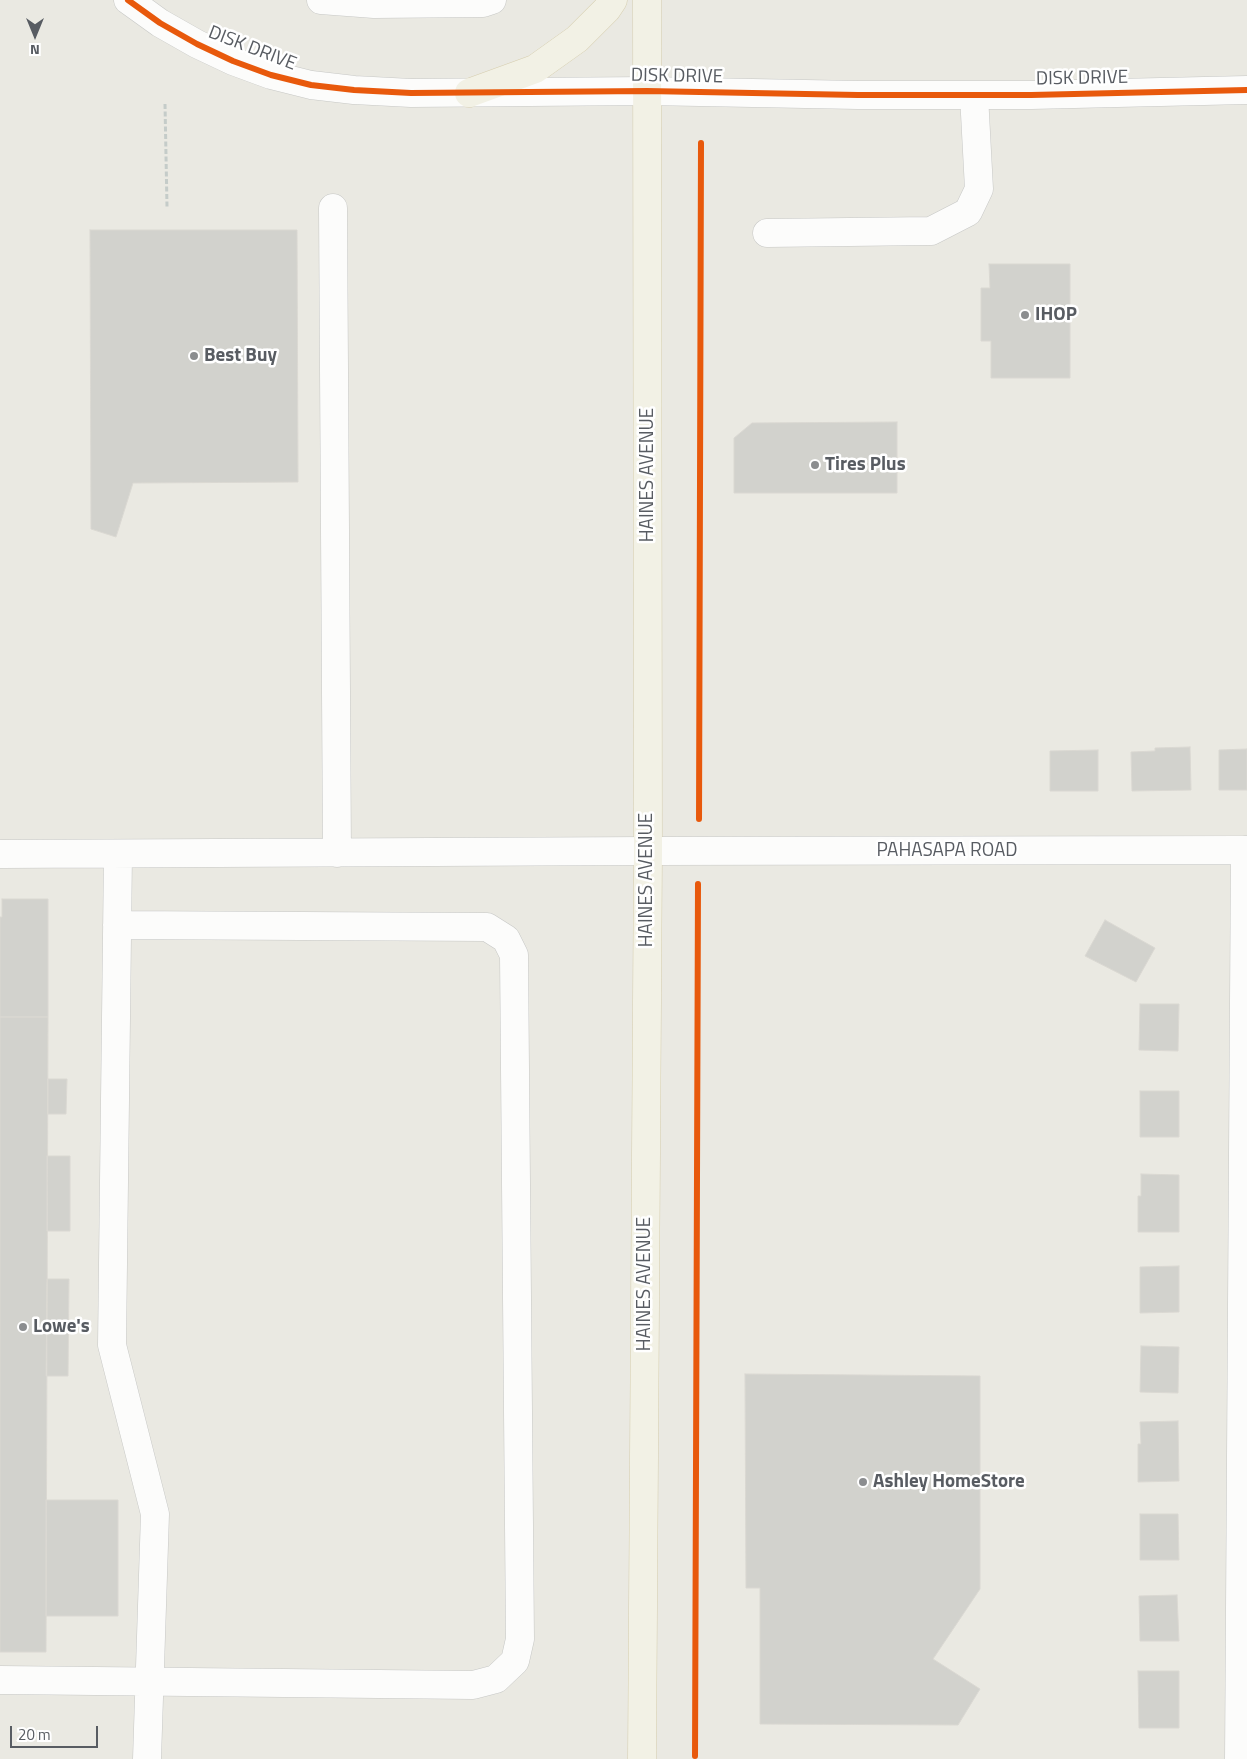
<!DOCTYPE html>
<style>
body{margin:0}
#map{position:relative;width:1247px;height:1759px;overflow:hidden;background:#eae9e2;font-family:"Titillium Web",sans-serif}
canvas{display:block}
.north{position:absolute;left:10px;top:10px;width:50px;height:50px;-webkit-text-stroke:4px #fff;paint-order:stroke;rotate:180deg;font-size:14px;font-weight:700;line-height:20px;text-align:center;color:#585c62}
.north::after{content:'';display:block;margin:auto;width:18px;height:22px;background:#585c62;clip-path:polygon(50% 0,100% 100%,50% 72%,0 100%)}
.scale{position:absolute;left:10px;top:1726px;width:88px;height:22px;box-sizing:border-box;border:2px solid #585c62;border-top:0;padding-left:6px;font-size:15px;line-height:18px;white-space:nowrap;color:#585c62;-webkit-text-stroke:4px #fff;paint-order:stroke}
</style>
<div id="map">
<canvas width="1247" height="1759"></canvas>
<div class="north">N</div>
<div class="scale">20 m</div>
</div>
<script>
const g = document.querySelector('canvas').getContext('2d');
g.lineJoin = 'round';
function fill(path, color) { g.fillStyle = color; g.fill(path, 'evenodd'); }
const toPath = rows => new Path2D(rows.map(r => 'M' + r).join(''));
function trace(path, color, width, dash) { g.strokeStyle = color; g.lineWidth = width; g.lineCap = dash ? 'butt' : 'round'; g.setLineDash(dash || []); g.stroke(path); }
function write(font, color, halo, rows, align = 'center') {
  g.font = font + ' "Titillium Web",sans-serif'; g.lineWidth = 5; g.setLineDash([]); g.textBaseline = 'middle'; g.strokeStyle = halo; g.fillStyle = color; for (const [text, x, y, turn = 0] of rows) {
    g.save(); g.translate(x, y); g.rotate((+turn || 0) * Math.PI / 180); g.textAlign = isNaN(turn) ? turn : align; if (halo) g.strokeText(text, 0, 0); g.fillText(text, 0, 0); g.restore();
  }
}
const building = toPath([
 [90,230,297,230,298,482,133,483,116,537,91,529,90,230],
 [989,264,1070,264,1070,378,991,378,991,341,981,341,981,288,990,288,989,264],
 [897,422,897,493,734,493,734,438,752,423,897,422],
 [1190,747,1191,790,1132,791,1131,752,1155,751,1155,748,1190,747],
 [1247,749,1247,790,1219,790,1219,750,1247,749],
 [1098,750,1098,791,1050,791,1050,751,1098,750],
 [2,899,48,899,48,1017,0,1017,0,917,2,917,2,899],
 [1105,920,1155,948,1136,982,1085,956,1105,920],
 [1140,1004,1179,1004,1178,1051,1139,1050,1140,1004],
 [0,1017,48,1017,46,1652,0,1652,0,1017],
 [48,1079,67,1079,66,1114,48,1114,48,1079],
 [1140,1091,1179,1091,1179,1137,1140,1137,1140,1091],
 [47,1156,70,1156,70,1231,47,1231,47,1156],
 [1141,1174,1179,1175,1179,1232,1138,1232,1138,1196,1141,1196,1141,1174],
 [1179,1266,1179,1312,1140,1313,1140,1267,1179,1266],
 [47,1279,69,1279,68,1376,46,1376,47,1279],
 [1141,1346,1179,1347,1178,1393,1140,1392,1141,1346],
 [745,1374,980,1376,980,1589,933,1659,980,1689,958,1725,760,1724,760,1588,746,1588,745,1374],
 [1178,1421,1179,1481,1138,1482,1138,1444,1141,1444,1140,1422,1178,1421],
 [46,1500,118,1500,118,1616,46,1616,46,1500],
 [1140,1514,1178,1514,1179,1560,1140,1560,1140,1514],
 [1177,1595,1179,1641,1140,1641,1139,1596,1177,1595],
 [1138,1671,1179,1671,1179,1728,1139,1728,1138,1671]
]);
const path = toPath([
 [165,104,167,207]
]);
const minor = toPath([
 [128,0,160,23,197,44,233,61,271,75,311,85,354,90,411,93,647,91,858,95,1031,95,1247,90],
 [321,0,374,4,483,3,492,0],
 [333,208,337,853],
 [767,233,931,231,968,212,979,189,974,95],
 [0,854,648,851,1247,850],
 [118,854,112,1345,155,1514,147,1759],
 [0,1680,473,1685,496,1679,515,1661,520,1639,514,955,506,939,487,927,117,925],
 [1239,1759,1245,850]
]);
const major = toPath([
 [469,93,535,69,577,39,607,9,613,0],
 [642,1759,648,851,647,0]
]);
const cycleway = toPath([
 [128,0,160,23,197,44,233,61,271,75,311,85,354,90,411,93,647,91,858,95,1031,95,1247,90],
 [699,819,701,143],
 [695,1756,698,884]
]);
const markers = [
 [1025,315,5,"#8b8d8f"],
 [194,356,5,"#8b8d8f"],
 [815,465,5,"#8b8d8f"],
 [23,1327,5,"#8b8d8f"],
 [863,1482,5,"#8b8d8f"]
];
const streetNames = [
 ["DISK DRIVE",252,49,21],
 ["DISK DRIVE",677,77,1],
 ["DISK DRIVE",1082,79,-1],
 ["HAINES AVENUE",648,475,-90],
 ["PAHASAPA ROAD",947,851],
 ["HAINES AVENUE",647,880,-90],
 ["HAINES AVENUE",645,1284,-90]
];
const poiNames = [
 ["IHOP",1035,315],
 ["Best Buy",204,356],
 ["Tires Plus",825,465],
 ["Lowe's",33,1327],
 ["Ashley HomeStore",873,1482]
];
fill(building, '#d2d2cd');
trace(building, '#dad8d2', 1);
trace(minor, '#c6c7c5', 29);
trace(major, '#d5cdae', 29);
trace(path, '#c5ccc9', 3, [5, 2.5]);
trace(minor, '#fcfcfb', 28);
trace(major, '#f2f1e5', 28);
trace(cycleway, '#e8590c', 6);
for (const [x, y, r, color] of markers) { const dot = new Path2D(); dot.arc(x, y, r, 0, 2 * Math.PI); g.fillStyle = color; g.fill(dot); trace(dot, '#fff', 2); }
write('19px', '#585c62', '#fff', streetNames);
write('bold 19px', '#585c62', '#fff', poiNames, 'left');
</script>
